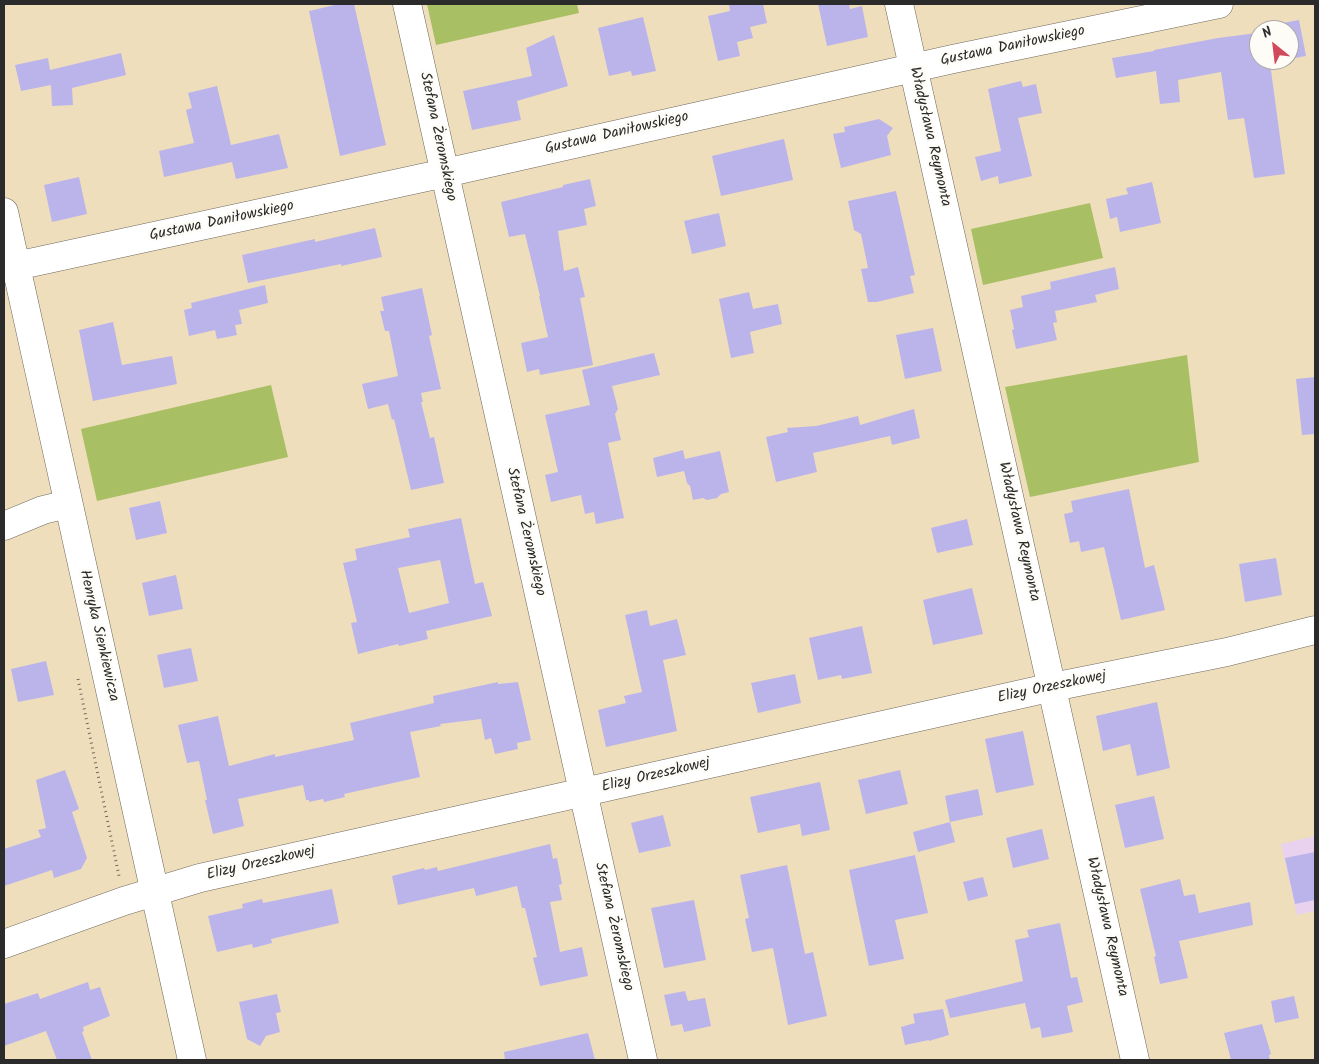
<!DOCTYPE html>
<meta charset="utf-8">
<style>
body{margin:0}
#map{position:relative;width:1319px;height:1064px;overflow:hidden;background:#efdebc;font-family:Kalam,sans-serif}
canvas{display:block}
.frame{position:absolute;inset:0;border:5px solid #2b2b2b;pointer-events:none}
.north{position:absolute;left:1249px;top:20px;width:50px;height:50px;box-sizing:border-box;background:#fdfcf7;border:1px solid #a9a8a5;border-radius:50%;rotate:331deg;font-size:14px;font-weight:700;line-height:20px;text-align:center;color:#2b2b2b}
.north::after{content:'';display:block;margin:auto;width:18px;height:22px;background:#d1495b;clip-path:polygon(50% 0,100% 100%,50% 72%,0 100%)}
</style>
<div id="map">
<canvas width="1319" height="1064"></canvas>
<div class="frame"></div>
<div class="north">N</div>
</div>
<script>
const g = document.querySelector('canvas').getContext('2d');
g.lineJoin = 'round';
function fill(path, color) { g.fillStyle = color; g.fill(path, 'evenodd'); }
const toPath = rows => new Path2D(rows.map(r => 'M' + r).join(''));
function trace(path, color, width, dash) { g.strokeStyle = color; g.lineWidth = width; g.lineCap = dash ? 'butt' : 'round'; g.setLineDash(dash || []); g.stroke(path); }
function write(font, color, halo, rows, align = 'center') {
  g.font = font + ' Kalam,sans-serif'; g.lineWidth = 5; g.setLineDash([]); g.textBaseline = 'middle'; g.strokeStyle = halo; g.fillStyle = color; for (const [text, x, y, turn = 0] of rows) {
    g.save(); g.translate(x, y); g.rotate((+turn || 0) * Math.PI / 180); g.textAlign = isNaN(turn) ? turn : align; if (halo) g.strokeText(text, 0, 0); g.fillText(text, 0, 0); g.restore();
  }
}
const built = toPath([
 [1315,836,1315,911,1297,915,1281,844]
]);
const green = toPath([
 [427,4,577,4,579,13,436,45],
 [1090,203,1103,258,983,285,971,229],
 [1187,355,1199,462,1030,497,1005,387],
 [271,385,288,457,97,501,81,429]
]);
const building = toPath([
 [339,4,354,4,386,145,340,156,309,11],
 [729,4,763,4,767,23,750,27,753,38,737,42,740,56,718,61,708,16,730,11],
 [818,4,849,4,850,9,862,6,868,37,827,46],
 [643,17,656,71,632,76,631,71,609,76,598,28],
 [1299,20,1306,56,1289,59,1289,30,1259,30,1259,60,1284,60,1270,63,1285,174,1254,178,1244,118,1228,120,1221,72,1178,80,1180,102,1160,104,1156,71,1116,78,1112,58,1154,51,1154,50,1218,38,1257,33,1256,28],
 [554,35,568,86,517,101,521,120,472,130,463,91,532,76,526,48],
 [121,53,126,75,72,88,73,105,52,106,51,85,21,91,15,65,48,58,50,70],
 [1021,81,1023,87,1036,84,1042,113,1018,118,1032,176,999,184,998,176,981,181,975,157,1001,151,988,89],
 [217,86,231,145,279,134,288,168,236,179,232,162,164,177,159,151,194,143,186,110,192,108,188,93],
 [879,119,893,128,887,136,891,155,841,168,833,134,845,132,844,127],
 [784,139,793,180,721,196,712,156],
 [79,177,87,214,52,222,44,185],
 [590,179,596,206,584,209,587,225,558,231,564,271,578,267,585,297,580,298,593,365,540,375,539,369,527,372,521,343,548,337,539,296,540,296,525,234,509,237,501,202,563,187,563,185],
 [1152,182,1161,223,1120,232,1117,217,1110,219,1106,199,1128,194,1126,188],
 [896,191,915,275,910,276,914,293,877,302,868,302,861,269,868,268,861,234,854,230,848,201],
 [719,213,726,246,692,254,684,221],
 [375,228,382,257,341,266,341,264,248,283,242,255,315,239,315,242],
 [1115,267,1119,289,1095,295,1097,302,1055,311,1057,322,1053,323,1057,340,1016,349,1012,330,1014,329,1010,310,1023,307,1021,296,1051,289,1050,282],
 [265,285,268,303,239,310,242,324,235,325,237,335,217,339,215,330,189,336,184,310,192,308,191,303],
 [422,288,432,335,429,336,441,389,421,393,423,402,421,402,430,438,434,437,444,483,411,490,394,419,392,420,388,404,368,409,362,384,398,376,389,331,385,331,380,311,384,311,381,297],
 [749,292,753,309,778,304,782,324,750,332,754,353,731,358,719,299],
 [113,322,122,365,172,356,177,384,93,401,79,330],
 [933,328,942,371,905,379,896,335],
 [654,353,660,375,612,386,618,409,615,414,621,440,608,443,624,518,596,524,594,512,585,514,581,495,551,502,545,475,558,472,545,415,590,405,582,370],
 [1315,377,1315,434,1302,435,1296,379],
 [914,409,920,438,892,445,890,436,813,453,817,472,776,482,766,437,788,432,787,428,816,426,858,416,860,425],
 [683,450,685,459,720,451,729,492,721,494,717,498,707,500,703,498,693,500,690,486,687,483,684,471,657,477,653,458],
 [1129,489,1145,568,1154,565,1165,610,1121,620,1104,547,1081,552,1079,541,1070,543,1064,514,1073,512,1071,501],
 [160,501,167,533,136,540,129,508],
 [461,518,475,584,483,582,492,616,426,631,428,639,399,646,398,644,358,654,351,623,357,622,343,563,357,560,355,549,410,537,408,529],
 [440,560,449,603,409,613,398,568],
 [967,519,973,545,937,553,931,528],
 [1276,558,1282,595,1245,602,1239,564],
 [176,575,183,609,149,616,142,583],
 [972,588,983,634,933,645,923,600],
 [647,610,650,626,677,619,686,655,663,660,677,731,606,747,598,710,626,703,624,696,642,692,625,615],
 [862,626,872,673,842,679,841,675,818,680,809,638],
 [191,648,198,681,164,688,157,655],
 [46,661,54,695,18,702,11,669],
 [795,674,801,703,758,713,751,683],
 [498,682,498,684,518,682,531,740,517,743,518,749,495,754,491,738,485,740,481,719,440,724,441,726,410,732,420,777,344,794,345,797,324,802,323,799,309,802,309,800,306,800,303,785,238,799,244,826,213,834,205,800,207,800,199,761,187,763,178,725,218,716,229,766,275,754,275,757,354,740,350,723,434,703,433,696],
 [1157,702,1170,768,1137,776,1130,744,1103,751,1096,716],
 [1023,731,1034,785,996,793,985,739],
 [65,770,79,809,72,812,87,858,81,869,54,878,52,870,4,886,4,849,41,837,38,830,46,828,36,780],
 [900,770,908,804,866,814,858,780],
 [820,782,830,830,802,836,800,824,758,833,750,797],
 [978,789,983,815,950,822,945,796],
 [1154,796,1164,839,1125,848,1115,805],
 [663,815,671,846,639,853,631,823],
 [950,822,955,842,918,852,913,832],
 [1042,829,1049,859,1013,868,1006,838],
 [550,844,553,859,557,858,562,884,559,885,562,900,550,902,560,952,582,947,588,976,540,986,533,958,537,957,525,908,522,908,517,886,476,896,474,888,398,905,392,876,424,868,425,870,437,867,438,871],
 [1315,852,1315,900,1295,904,1285,858],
 [915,855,928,913,895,920,904,959,869,966,849,870],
 [787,865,805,954,813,952,827,1016,788,1025,773,948,752,952,745,919,749,918,740,875],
 [983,877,988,896,968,901,963,882],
 [1180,879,1184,896,1195,894,1199,913,1250,902,1253,925,1179,941,1188,978,1160,984,1154,957,1156,956,1140,889],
 [332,889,339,923,271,939,272,943,253,948,252,944,217,952,208,916,243,908,242,904,262,899,263,903],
 [694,900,706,960,664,968,651,908],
 [1060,923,1071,978,1077,977,1083,1002,1067,1006,1073,1032,1042,1038,1040,1027,1031,1029,1025,1003,950,1018,945,1000,1023,981,1015,940,1029,937,1027,930],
 [88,982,90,990,100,987,110,1016,83,1027,84,1031,82,1032,92,1060,57,1060,46,1031,4,1046,4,1004,38,993,40,999],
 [685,991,688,1001,705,998,711,1026,684,1032,682,1024,671,1026,664,995],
 [277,994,281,1012,276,1013,280,1032,266,1036,260,1046,247,1039,239,1002],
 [1294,996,1299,1018,1275,1023,1271,1001],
 [943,1009,949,1035,929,1041,929,1040,905,1045,901,1027,915,1023,913,1014],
 [1262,1024,1271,1054,1269,1055,1270,1060,1231,1060,1224,1033],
 [588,1033,595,1060,505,1060,504,1052]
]);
const path = toPath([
 [78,679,119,876]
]);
const minor = toPath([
 [407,4,643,1060],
 [899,4,1135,1060],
 [4,212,192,1060],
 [16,266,445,173,953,59,1219,4],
 [4,526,43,510,68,504],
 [4,944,124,901,200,878,1053,687,1227,652,1315,630]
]);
const streetNames = [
 ["Gustawa Daniłowskiego",1013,47,-12],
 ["Gustawa Daniłowskiego",617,134,-13],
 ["Stefana Żeromskiego",437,137,78],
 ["Władysława Reymonta",929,137,77],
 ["Gustawa Daniłowskiego",222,222,-12],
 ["Stefana Żeromskiego",525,532,77],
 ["Władysława Reymonta",1018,532,77],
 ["Henryka Sienkiewicza",98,636,77],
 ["Elizy Orzeszkowej",1052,688,-12],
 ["Elizy Orzeszkowej",656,776,-13],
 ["Elizy Orzeszkowej",261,864,-13],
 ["Stefana Żeromskiego",613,927,77],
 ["Władysława Reymonta",1106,927,77]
];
fill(built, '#e8d2ee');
fill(green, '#a9bf63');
fill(building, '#bbb4eb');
trace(minor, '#706a5e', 29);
trace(path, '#706a5e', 3, [1, 4]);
trace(minor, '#fff', 28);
write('15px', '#2b2b2b', '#fdfcf7', streetNames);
</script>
